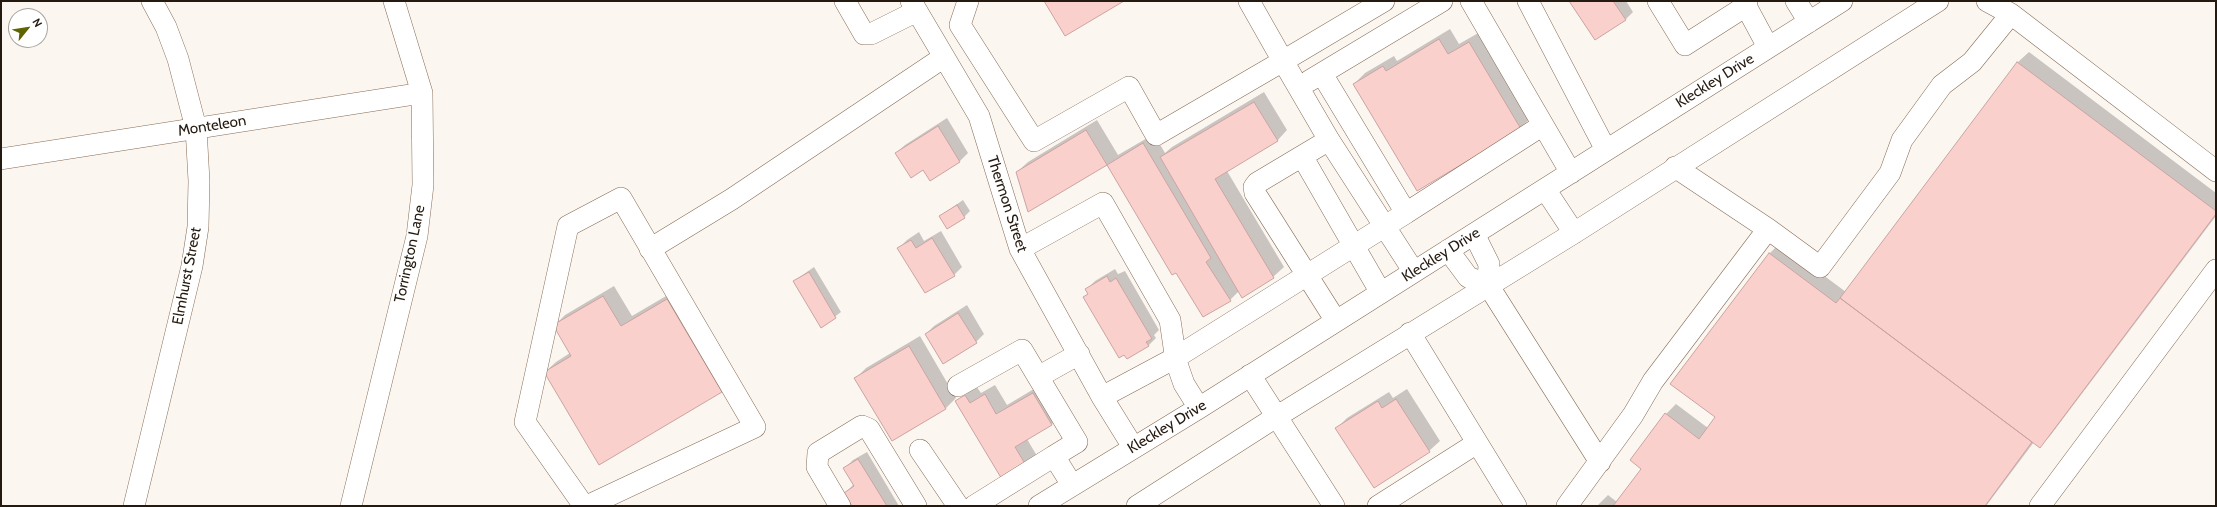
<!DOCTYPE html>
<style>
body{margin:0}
#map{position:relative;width:2217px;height:507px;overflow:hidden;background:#fcf6f1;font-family:Cabin,sans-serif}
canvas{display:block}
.frame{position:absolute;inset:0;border:2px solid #241a10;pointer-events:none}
.north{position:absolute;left:8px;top:8px;width:40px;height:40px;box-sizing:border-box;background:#fff;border:1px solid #a7a39f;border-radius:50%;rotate:60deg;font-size:11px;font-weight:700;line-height:16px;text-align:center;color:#241a10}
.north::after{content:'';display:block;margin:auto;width:14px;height:18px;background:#5e6400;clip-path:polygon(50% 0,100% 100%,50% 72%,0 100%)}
</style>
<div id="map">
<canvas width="2217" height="507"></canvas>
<div class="frame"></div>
<div class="north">N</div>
</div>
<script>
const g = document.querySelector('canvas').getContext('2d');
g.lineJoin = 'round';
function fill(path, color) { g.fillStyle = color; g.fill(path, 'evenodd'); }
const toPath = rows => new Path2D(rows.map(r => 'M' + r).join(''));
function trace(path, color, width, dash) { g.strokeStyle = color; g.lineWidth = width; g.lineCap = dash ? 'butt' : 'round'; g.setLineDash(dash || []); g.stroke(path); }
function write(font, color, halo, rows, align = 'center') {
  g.font = font + ' Cabin,sans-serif'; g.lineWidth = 3.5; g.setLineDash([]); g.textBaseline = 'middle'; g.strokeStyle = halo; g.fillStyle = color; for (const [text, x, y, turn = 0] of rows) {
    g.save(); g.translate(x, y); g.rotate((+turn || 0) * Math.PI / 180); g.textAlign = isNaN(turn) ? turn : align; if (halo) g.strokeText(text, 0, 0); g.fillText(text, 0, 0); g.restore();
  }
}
const shadow = toPath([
 [1571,1,1626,1,1633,12,1625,20],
 [1450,29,1459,44,1480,32,1531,118,1520,128,1354,84,1365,73,1394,56,1397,61],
 [2029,52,2216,193,2216,216,2050,436,2040,446,2034,442,1986,506,1597,506,1608,495,1617,502,1643,468,1666,414,1676,404,1708,428,1716,417,1672,384,1770,253,1780,243,1846,292,2018,62],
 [1264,92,1287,130,1277,141,1227,171,1284,267,1273,277,1239,291,1230,300,1176,272,1173,274,1107,164,1029,211,1017,172,1028,162,1097,120,1118,155,1154,134,1165,153,1172,147],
 [947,118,968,153,960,161,930,179,923,169,896,153,905,145],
 [963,200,970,211,964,217,940,216],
 [941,231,962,267,954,275,925,292,899,248,907,240,919,232,924,241],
 [814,267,841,312,821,327,794,281],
 [1115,269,1118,274,1125,271,1159,330,1154,335,1156,338,1148,346,1084,297,1089,293,1087,289,1095,281],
 [614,286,632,316,678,289,732,380,721,391,545,372,556,362,570,353,554,326,565,315],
 [967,305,984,334,976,342,926,334,934,326],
 [920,336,956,398,946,408,856,378,866,368],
 [1044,383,1062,414,1052,424,1027,439,1037,456,1027,466,956,402,976,386,981,393,995,385,1007,405],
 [1407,389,1440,441,1429,451,1374,487,1337,428,1347,418,1389,392,1393,398],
 [867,452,899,506,853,506,845,493,853,485,845,468,853,460]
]);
const building = toPath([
 [1044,1,1124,1,1065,36,1044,1],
 [1569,1,1613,1,1626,20,1595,40,1569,1],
 [1439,39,1448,54,1469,42,1521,129,1417,191,1353,84,1383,66,1386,71,1439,39],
 [2017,62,2216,211,2216,214,2040,448,1840,298,2017,62],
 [1254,102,1278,141,1215,179,1274,278,1242,298,1160,157,1254,102],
 [938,126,960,162,930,181,923,170,911,178,895,153,938,126],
 [1086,130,1107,165,1028,212,1016,172,1086,130],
 [1143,143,1211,258,1206,262,1231,301,1203,317,1176,273,1172,275,1107,165,1143,143],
 [957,205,965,218,947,229,939,216,957,205],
 [932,238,955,276,925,293,897,248,911,240,916,248,932,238],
 [1769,253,1836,303,1840,298,2032,442,1985,506,1613,506,1641,469,1630,460,1665,413,1699,439,1715,417,1670,384,1769,253],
 [809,272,836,318,821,328,793,281,809,272],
 [1107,276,1110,282,1116,278,1152,339,1146,342,1149,346,1127,359,1124,355,1119,358,1083,297,1088,294,1085,289,1107,276],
 [603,296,621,326,667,299,722,392,599,465,544,372,571,356,553,325,603,296],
 [958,313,977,343,943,364,925,334,958,313],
 [909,346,946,409,892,441,854,378,909,346],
 [1033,393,1052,425,1015,447,1027,467,1003,481,955,401,965,395,970,403,985,394,996,414,1033,393],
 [1396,399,1430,452,1374,488,1335,428,1378,401,1382,408,1396,399],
 [858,459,887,506,852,506,844,493,854,486,843,468,858,459]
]);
const minor = toPath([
 [845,1,864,34,871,34,917,11],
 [911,1,979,116,1020,249,1102,397,1133,447],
 [968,1,960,25,1034,141,1129,87,1156,135,1283,61,1329,140,1414,272],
 [1249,1,1283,61,1384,1],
 [1471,1,1571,173],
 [1528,1,1606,150],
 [1658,1,1685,45,1746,6],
 [1747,1,1746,6,1768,47],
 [1796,1,1809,22],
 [1987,1,2011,14],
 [1322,74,1406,213,1543,125],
 [1309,81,1442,1],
 [1329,140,1257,183,1254,187,1255,193,1336,321],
 [1302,156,1381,293],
 [1,159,422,93],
 [1675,167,1768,229],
 [1545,189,1574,233],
 [1474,234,1489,264,1488,285,1600,462],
 [650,249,732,199,944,57],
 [1020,249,1103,203,1170,320,1176,361,1184,384,1199,408],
 [1448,250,1468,277,1488,285],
 [1410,333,1516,506],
 [1250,375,1334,506],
 [1038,377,1079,354],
 [958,386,1022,350,1077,442,1054,456,1072,485],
 [1102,397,1175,358,1406,213],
 [920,450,958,506],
 [134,506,192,266,198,227,199,181,196,128,178,59,166,27,152,1],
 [351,506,417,236,423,185,422,93,394,1],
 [584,506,525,422,568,226,621,198,755,427,587,506],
 [840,506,817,467,818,453,862,426,869,429,916,506],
 [974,506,1054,456],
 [1039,506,1199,408,1842,1],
 [1137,506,1276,417,1574,233,1938,1],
 [1378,506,1477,443],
 [1567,506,1633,415,1653,381,1768,229,1820,267,1890,173,1902,140,1942,85,1972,62,2011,14,2216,171],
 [2040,506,2216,270]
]);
const streetNames = [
 ["Kleckley Drive",1715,81,-32],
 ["Monteleon",212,126,-9],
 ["Thermon Street",1007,204,72],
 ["Torrington Lane",410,254,-78],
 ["Kleckley Drive",1441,255,-32],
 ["Elmhurst Street",187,276,-79],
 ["Kleckley Drive",1167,427,-31]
];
fill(shadow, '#0003');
fill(building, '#fad0cd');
trace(building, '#cba3a0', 1);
trace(minor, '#866c55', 22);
trace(minor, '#fff', 21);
write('15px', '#241a10', '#fff', streetNames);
</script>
